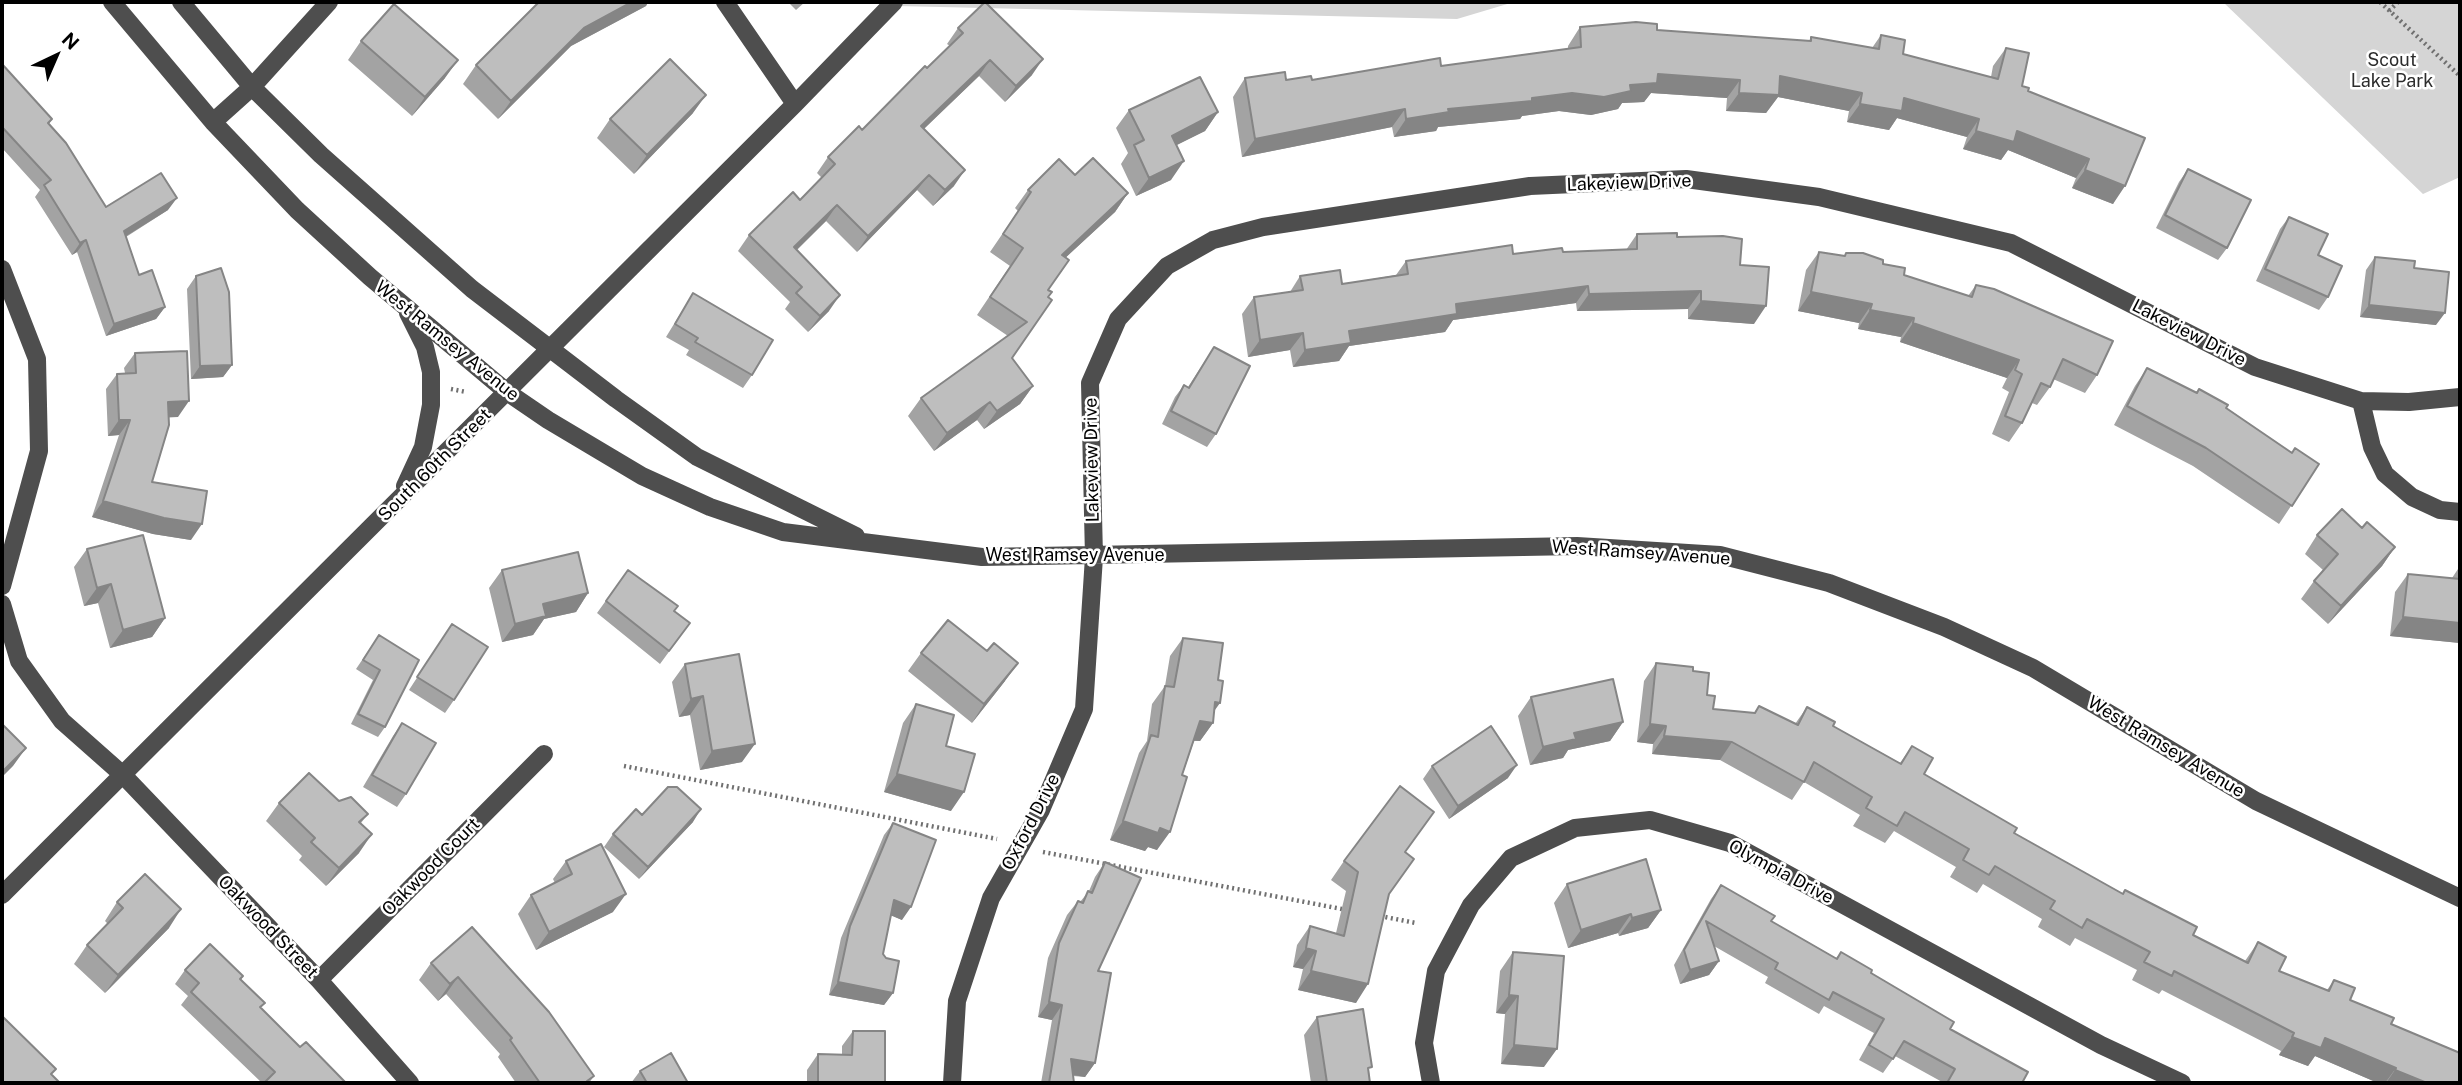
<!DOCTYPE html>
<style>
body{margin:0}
#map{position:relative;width:2462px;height:1085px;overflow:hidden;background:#fff;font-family:"Public Sans",sans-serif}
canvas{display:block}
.frame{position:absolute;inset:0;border:4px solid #000;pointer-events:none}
.north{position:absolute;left:21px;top:21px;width:70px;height:70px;-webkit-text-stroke:5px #fff;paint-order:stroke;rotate:44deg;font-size:19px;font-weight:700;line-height:28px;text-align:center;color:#000}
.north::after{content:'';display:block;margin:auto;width:24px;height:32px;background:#000;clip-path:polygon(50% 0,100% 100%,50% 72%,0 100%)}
</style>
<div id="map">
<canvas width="2462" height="1085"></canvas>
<div class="frame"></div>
<div class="north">N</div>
</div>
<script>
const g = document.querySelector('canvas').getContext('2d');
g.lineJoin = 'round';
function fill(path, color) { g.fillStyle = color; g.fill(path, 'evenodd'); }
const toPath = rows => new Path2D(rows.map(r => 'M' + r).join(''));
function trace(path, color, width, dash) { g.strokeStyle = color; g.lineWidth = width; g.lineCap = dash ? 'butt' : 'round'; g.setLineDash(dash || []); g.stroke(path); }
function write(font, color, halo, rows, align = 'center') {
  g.font = font + ' "Public Sans",sans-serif'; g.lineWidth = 5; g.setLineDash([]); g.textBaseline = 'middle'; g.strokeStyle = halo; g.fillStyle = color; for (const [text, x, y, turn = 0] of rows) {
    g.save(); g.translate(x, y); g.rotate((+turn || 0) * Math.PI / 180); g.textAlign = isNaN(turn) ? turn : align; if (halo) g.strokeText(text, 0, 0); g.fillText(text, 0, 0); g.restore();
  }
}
const green = toPath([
 [895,2,1514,2,1457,19,897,6],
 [2223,2,2460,2,2460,177,2423,194]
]);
const path = toPath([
 [2380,2,2460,76],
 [2389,11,2398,2],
 [451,389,466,392],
 [624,766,997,839],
 [1043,852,1347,910],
 [1380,916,1416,923]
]);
const minor = toPath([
 [112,2,213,122,297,210,370,277,507,392,548,420,642,476,710,507,783,532,982,557,1577,546,1720,555,1829,583,1944,627,2033,668,2256,801,2460,898],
 [181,2,252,87,321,155,472,289,616,399,697,457,856,536],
 [725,2,795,104],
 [213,122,252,87,329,2],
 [2,269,37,359,39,451,2,586],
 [2361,401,2372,447,2385,474,2412,497,2440,510,2460,512],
 [405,486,423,447,431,405,431,372,425,347,408,313],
 [2,604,19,661,62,721,123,775,319,980,410,1083],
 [2,895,795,104,894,2],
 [319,980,544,754],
 [952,1083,957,1001,991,898,1041,810,1084,709,1094,557,1090,383,1118,319,1167,266,1213,240,1263,227,1530,186,1686,179,1819,197,2011,243,2255,367,2361,401,2409,402,2460,397],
 [1431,1083,1424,1043,1436,971,1471,905,1511,858,1575,828,1650,820,1730,843,2101,1045,2182,1083]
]);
const wall = toPath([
 [539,2,648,2,646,6,571,46,498,119,463,84,476,65],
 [788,2,805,2,796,10],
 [1580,27,1657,30,1809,41,1811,37,1872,48,1881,35,1903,54,1991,77,1993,66,2006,48,2022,86,2028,91,2145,138,2113,204,2072,188,2076,178,2008,150,2001,160,1963,149,1967,137,1897,118,1889,130,1847,122,1849,111,1778,97,1766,113,1726,111,1727,98,1651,93,1644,102,1622,103,1618,109,1591,115,1559,111,1522,116,1520,119,1438,127,1436,131,1394,137,1392,127,1242,157,1233,97,1245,78,1312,80,1441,66,1568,49,1568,46],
 [958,28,1032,75,1005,102,979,76,924,129,954,186,933,206,917,190,857,252,826,221,797,250,829,311,808,332,785,309,790,302,738,251,749,235,800,200,822,178,817,173,828,157,862,130,927,68,950,46,947,44],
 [361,41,445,78,412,116,348,60],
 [2,64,52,119,49,124,106,207,168,210,126,237,139,275,165,307,156,319,106,336,77,252,72,255,35,197,40,190,2,148],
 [1129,110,1218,112,1205,131,1176,145,1171,180,1136,196,1121,164,1128,153,1116,128],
 [693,113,634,174,597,138,610,119],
 [2188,169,2227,248,2218,260,2156,228,2179,182],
 [1075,175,1128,193,1115,212,1066,257,1012,358,1033,386,1020,404,984,429,977,420,934,451,908,416,921,398,1008,336,977,315,1010,266,990,252,1018,211,1015,208,1028,190],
 [2289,217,2318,255,2328,297,2319,310,2256,281,2280,229],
 [1637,234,1677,237,1740,265,1754,324,1688,319,1688,309,1577,311,1576,303,1453,320,1445,332,1349,346,1339,361,1293,367,1290,350,1248,357,1242,314,1254,297,1290,292,1300,276,1342,284,1396,275,1406,261,1513,254,1626,250],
 [1819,252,1844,256,1846,253,1883,264,1904,275,1968,296,1976,285,2097,375,2085,393,2053,379,2050,387,2037,405,2032,403,2022,423,2009,442,1992,434,2009,392,2002,388,2007,378,1900,342,1901,337,1858,329,1859,323,1798,311,1806,270],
 [2375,257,2414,268,2436,325,2360,317,2366,270],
 [196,276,232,365,223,377,191,379,187,289],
 [693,293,752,375,743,388,686,355,689,350,666,337],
 [1214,347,1216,434,1207,447,1162,424,1175,397,1184,385,1188,387],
 [135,353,178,417,168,417,152,482,191,540,153,534,92,517,119,435,108,436,106,389,117,374,125,373,124,368],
 [2147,368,2196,393,2199,389,2292,453,2319,464,2279,524,2193,466,2114,425,2135,386],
 [2362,528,2395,547,2382,566,2328,624,2301,599,2314,581,2323,570,2305,554,2317,535],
 [87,549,165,618,152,637,110,648,98,603,84,606,74,567],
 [2460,566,2460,643,2390,636,2395,592,2408,574,2452,578],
 [502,570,588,593,576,612,544,619,533,635,502,642,489,588],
 [628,570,674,611,690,623,660,664,597,613],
 [452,624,454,700,445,713,409,690],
 [379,635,385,727,378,737,351,724,373,680,356,669],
 [1183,638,1214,711,1213,723,1200,741,1194,741,1157,850,1148,847,1145,851,1110,840,1139,753,1147,741,1152,704,1165,686,1170,656],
 [921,653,1005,681,972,723,908,671],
 [1656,663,1693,671,1707,695,1713,709,1754,713,1759,706,1795,724,1807,707,1833,726,1900,763,1912,746,1924,774,2014,833,2193,935,2245,961,2258,942,2279,971,2327,990,2334,980,2350,1000,2391,1024,2459,1052,2460,1051,2460,1083,2378,1083,2315,1056,2308,1066,2279,1055,2281,1051,2162,990,2159,994,2132,980,2137,970,2075,938,2070,946,2038,927,2042,919,1983,884,1977,893,1950,877,1956,867,1894,831,1885,843,1853,826,1860,815,1804,782,1792,800,1720,760,1652,754,1653,744,1637,742,1644,681],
 [685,664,742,762,700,770,690,715,679,717,672,682],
 [1531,697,1623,722,1610,741,1568,750,1563,758,1530,765,1518,716],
 [916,704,946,746,951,811,884,792,903,723],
 [402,723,406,794,397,807,363,787,393,736],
 [1432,766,1508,778,1449,819,1423,779],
 [339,801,368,814,361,823,359,853,326,886,299,860,302,856,266,821,279,803],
 [642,815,693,822,639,879,604,847,613,834],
 [893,823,902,920,891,915,883,954,893,993,884,1005,829,995,841,938,884,835],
 [1405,853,1389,895,1356,1003,1298,990,1303,969,1293,967,1297,945,1310,926,1336,933,1346,891,1331,880,1344,861],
 [566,861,613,912,536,950,518,914,531,895,555,883,553,879],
 [1105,862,1098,971,1095,1063,1085,1077,1073,1076,1074,1083,1041,1083,1052,1020,1038,1017,1048,958,1067,915,1078,901,1080,902,1089,891,1095,877],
 [1567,884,1661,910,1648,928,1619,936,1618,933,1568,948,1554,903],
 [1721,885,1771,921,1836,958,1841,952,1950,1029,2022,1083,1944,1083,1895,1056,1883,1073,1859,1060,1874,1033,1824,1006,1819,1014,1765,983,1768,977,1714,946,1719,961,1709,975,1680,984,1674,965,1711,899],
 [117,902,169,928,105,993,74,964,87,945,108,924,105,921],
 [472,927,594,1076,589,1083,516,1083,498,1057,500,1054,446,994,438,1001,419,980,431,963],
 [1513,952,1544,1067,1501,1064,1505,1014,1496,1013,1500,971],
 [185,970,243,976,241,980,265,1003,261,1008,300,1047,346,1083,262,1083,181,1005,188,996,175,984],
 [1317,1017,1369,1071,1370,1083,1311,1083,1304,1035],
 [853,1031,885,1083,807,1083,807,1070,818,1054,842,1055,842,1046],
 [640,1071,687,1083,631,1083]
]);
const shadedWall = toPath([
 [632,2,648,2,646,6,571,46,498,119,511,101,584,28],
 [1043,59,1032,75,1005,102,1016,86],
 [458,60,445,78,412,116,425,97],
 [990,60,979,76,910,142,921,126],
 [1658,74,1740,80,1727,98,1651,93,1644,102,1622,103,1618,109,1591,115,1559,111,1522,116,1520,119,1438,127,1436,131,1394,137,1406,119,1448,109,1630,85],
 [1780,76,1862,93,1849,111,1778,97,1766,113,1726,111,1739,93],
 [706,95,693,113,634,174,647,155],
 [1904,98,1979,119,1967,137,1897,118,1889,130,1847,122,1860,104],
 [1405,109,1392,127,1242,157,1255,139],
 [1218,112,1205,131,1159,154,1172,136],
 [1976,131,2017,131,2089,159,2076,178,2008,150,2001,160,1963,149],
 [1184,161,1171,180,1136,196,1149,178],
 [965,170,954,186,933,206,945,190],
 [2085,170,2125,186,2113,204,2072,188],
 [929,175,917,190,857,252,868,236],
 [1128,193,1115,212,1049,273,1062,255],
 [177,198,168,210,115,243,124,231],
 [837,205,826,221,783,263,794,247],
 [86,240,77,252,72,255,80,243],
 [1588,286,1576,303,1453,320,1445,332,1349,346,1339,361,1293,367,1305,350,1349,331,1456,304],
 [1701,291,1688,309,1577,311,1589,294],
 [1811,292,1872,304,1859,323,1798,311],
 [840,295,829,311,808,332,820,316],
 [1701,301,1766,306,1754,324,1688,319],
 [2369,305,2445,313,2436,325,2360,317],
 [165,307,156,319,106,336,114,324],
 [1870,310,1914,318,1901,337,1858,329],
 [1913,323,2019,360,2007,378,1900,342],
 [1303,333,1290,350,1248,357,1260,340],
 [232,365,223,377,191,379,200,366],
 [1033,386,1020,404,984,429,997,411],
 [189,401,178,417,157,418,168,402],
 [990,402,977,420,934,451,947,433],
 [119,420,130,420,119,435,108,436],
 [103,501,202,524,191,540,153,534,92,517],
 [2395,547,2382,566,2328,624,2341,606],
 [111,584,98,603,84,606,97,588],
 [588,593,576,612,544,619,533,635,502,642,515,624,543,604],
 [2403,617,2460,623,2460,643,2390,636],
 [165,618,152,637,110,648,123,630],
 [1018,663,1005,681,972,723,984,704],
 [703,696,690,715,679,717,691,699],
 [1215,702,1220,703,1207,721],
 [1200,721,1213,723,1200,741,1187,740],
 [1623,722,1610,741,1568,750,1563,758,1530,765,1543,747,1574,733],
 [1650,724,1666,726,1653,744,1637,742],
 [1664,736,1732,742,1720,760,1652,754],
 [755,744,742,762,700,770,712,751],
 [26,748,13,766,2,777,2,772],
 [1517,765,1508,778,1449,819,1458,806],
 [897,774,964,792,951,811,884,792],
 [701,809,693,822,639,879,648,867],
 [1123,821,1160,828,1170,832,1157,850,1148,847,1145,851,1110,840],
 [372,834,359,853,326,886,339,868],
 [626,894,613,912,536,950,549,932],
 [894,900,911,907,902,920,885,913],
 [181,909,169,928,105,993,118,975],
 [1661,910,1648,928,1619,936,1632,918],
 [1631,914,1618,933,1568,948,1581,930],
 [1306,948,1316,951,1303,969,1293,967],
 [1719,961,1709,975,1680,984,1690,970],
 [1311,971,1368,984,1356,1003,1298,990],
 [458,977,446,994,438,1001,450,984],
 [838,982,893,993,884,1005,829,995],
 [1509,995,1518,996,1505,1014,1496,1013],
 [1049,1002,1062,1005,1052,1020,1038,1017],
 [2292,1037,2325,1038,2396,1068,2385,1083,2378,1083,2315,1056,2308,1066,2279,1055],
 [1514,1045,1557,1049,1544,1067,1501,1064],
 [1071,1059,1095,1063,1085,1077,1061,1073],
 [2395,1070,2427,1083,2386,1083]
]);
const building = toPath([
 [539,2,632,2,584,28,511,101,476,65,539,2],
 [985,2,1043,59,1016,86,990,60,921,126,965,170,945,190,929,175,868,236,837,205,794,247,840,295,820,316,796,293,802,287,749,235,793,192,800,200,835,164,828,157,859,126,862,130,925,66,927,68,963,33,958,28,985,2],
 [394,4,458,60,425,97,361,41,394,4],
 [1636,22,1657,24,1657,30,1811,41,1811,37,1879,49,1881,35,1905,40,1903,54,1998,79,2006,48,2029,53,2022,86,2029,88,2028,91,2145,138,2125,186,2085,170,2089,159,2017,131,2014,142,1976,131,1979,119,1904,98,1902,111,1860,104,1862,93,1780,76,1779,95,1739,93,1740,80,1658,74,1657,83,1630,85,1631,91,1604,97,1572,93,1532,98,1532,101,1448,109,1449,112,1406,119,1405,109,1255,139,1245,78,1285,72,1286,80,1311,76,1312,80,1440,58,1441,66,1581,47,1580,27,1636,22],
 [670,59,706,95,647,155,610,119,670,59],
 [2,64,52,119,48,123,66,143,106,207,161,173,177,198,124,231,139,275,152,270,165,307,114,324,86,240,80,243,44,185,51,180,2,127,2,64],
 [1200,77,1218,112,1172,136,1184,161,1149,178,1134,145,1144,140,1129,110,1200,77],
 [1093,158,1128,193,1062,255,1069,260,1048,290,1052,292,1048,297,1052,300,1012,358,1033,386,997,411,990,402,947,433,921,398,1027,322,990,297,1023,248,1003,234,1031,192,1028,190,1059,159,1075,175,1093,158],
 [2188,169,2251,200,2227,248,2165,215,2188,169],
 [2289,217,2328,234,2318,255,2342,266,2328,297,2265,269,2289,217],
 [1677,233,1677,237,1723,236,1742,239,1740,265,1769,267,1766,306,1701,301,1701,291,1589,294,1588,286,1456,304,1457,314,1349,331,1351,343,1305,350,1303,333,1260,340,1254,297,1303,290,1300,276,1340,270,1342,284,1408,274,1406,261,1512,245,1513,254,1562,248,1563,252,1637,249,1637,234,1677,233],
 [1819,252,1845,256,1846,253,1863,253,1883,260,1883,264,1905,268,1904,275,1972,297,1976,285,1994,289,2113,341,2097,375,2063,359,2050,387,2041,383,2022,423,2005,416,2022,374,2015,370,2019,360,1913,323,1914,318,1870,310,1872,304,1811,292,1819,252],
 [2375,257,2415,261,2414,268,2449,272,2445,313,2369,305,2375,257],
 [221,268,229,292,232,365,200,366,196,276,221,268],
 [693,293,773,340,752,375,695,342,698,338,675,324,693,293],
 [1214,347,1250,366,1216,434,1171,411,1184,385,1189,388,1214,347],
 [187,351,189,401,168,402,169,425,152,482,207,491,202,524,164,518,103,501,130,420,119,420,117,374,136,373,135,353,187,351],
 [2147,368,2197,393,2199,389,2228,405,2226,408,2292,453,2295,448,2319,464,2292,506,2206,448,2127,406,2147,368],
 [2342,509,2362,528,2367,522,2395,547,2341,606,2314,581,2338,554,2317,535,2342,509],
 [143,535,165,618,123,630,111,584,97,588,87,549,143,535],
 [578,552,588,593,543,604,546,616,515,624,502,570,578,552],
 [628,570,678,606,674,611,690,623,669,651,606,601,628,570],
 [2408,574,2460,579,2460,623,2403,617,2408,574],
 [948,620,987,651,994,643,1018,663,984,704,921,653,948,620],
 [452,624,488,647,454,700,417,677,452,624],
 [379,635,419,660,385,727,358,714,380,670,363,660,379,635],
 [1183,638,1223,643,1218,680,1223,681,1220,703,1215,702,1213,723,1200,721,1182,775,1187,777,1170,832,1160,828,1158,833,1123,821,1151,735,1158,737,1165,686,1174,687,1183,638],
 [739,654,755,744,712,751,703,696,691,699,685,664,739,654],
 [1656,663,1693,667,1693,671,1709,673,1707,695,1715,696,1713,709,1755,713,1759,706,1798,725,1807,707,1835,722,1833,726,1901,764,1912,746,1933,758,1924,774,2017,828,2014,833,2123,894,2125,890,2197,927,2193,935,2248,963,2258,942,2286,957,2279,971,2329,991,2334,980,2355,988,2350,1000,2394,1018,2391,1024,2460,1053,2460,1083,2427,1083,2395,1070,2396,1068,2325,1038,2321,1048,2292,1037,2294,1033,2174,971,2172,976,2144,962,2150,952,2087,919,2082,928,2050,909,2055,901,1995,866,1989,875,1963,860,1969,849,1905,812,1897,826,1866,808,1872,797,1814,762,1804,782,1732,742,1664,736,1666,726,1650,724,1656,663],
 [1613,679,1623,722,1574,733,1576,739,1543,747,1531,697,1613,679],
 [916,704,954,715,946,746,975,754,964,792,897,774,916,704],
 [402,723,436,743,406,794,372,775,402,723],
 [2,724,26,748,2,772,2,724],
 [1491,726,1517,765,1458,806,1432,766,1491,726],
 [309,773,339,801,351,797,368,814,359,822,372,834,339,868,311,842,315,838,279,803,309,773],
 [1400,786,1434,812,1405,852,1414,859,1389,894,1368,984,1311,971,1316,951,1306,948,1310,926,1344,936,1358,872,1344,861,1400,786],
 [668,787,677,787,701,809,648,867,613,834,636,809,642,815,668,787],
 [893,823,936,840,911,907,894,900,883,954,886,958,899,961,893,993,838,982,850,926,893,823],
 [601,844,626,894,549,932,531,895,572,874,566,861,601,844],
 [1646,859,1661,910,1632,918,1631,914,1581,930,1567,884,1646,859],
 [1105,862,1141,878,1098,971,1111,973,1095,1063,1071,1059,1074,1083,1049,1083,1062,1005,1049,1002,1059,943,1078,901,1083,903,1088,891,1092,893,1105,862],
 [145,874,181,909,118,975,87,945,123,908,117,902,145,874],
 [1721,885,1775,916,1771,921,1837,959,1841,952,1872,970,1871,973,1954,1022,1950,1029,2028,1072,2022,1083,1947,1083,1955,1069,1904,1041,1893,1059,1869,1045,1884,1019,1833,992,1829,1000,1775,969,1778,963,1706,921,1719,961,1690,970,1684,950,1721,885],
 [472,927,549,1012,594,1076,587,1081,588,1083,540,1083,510,1040,512,1038,458,977,450,984,431,963,472,927],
 [210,944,243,976,240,979,265,1003,260,1007,300,1047,306,1042,346,1083,264,1083,275,1072,191,992,199,983,185,970,210,944],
 [1513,952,1564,956,1557,1049,1514,1045,1518,996,1509,995,1513,952],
 [1363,1009,1372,1067,1368,1068,1370,1083,1327,1083,1317,1017,1363,1009],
 [2,1016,56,1069,51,1074,60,1083,2,1083,3,1076,2,1075,2,1016],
 [853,1031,885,1031,885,1083,818,1083,818,1054,852,1055,853,1031],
 [671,1053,688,1083,647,1083,640,1071,671,1053]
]);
const parkNames = [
 ["Scout",2392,60],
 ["Lake Park",2392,81]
];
const streetNames = [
 ["Lakeview Drive",1629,183,-2],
 ["Lakeview Drive",2189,333,27],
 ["West Ramsey Avenue",447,341,39],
 ["Lakeview Drive",1092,460,-91],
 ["South 60th Street",435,465,-45],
 ["West Ramsey Avenue",1641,553,4],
 ["West Ramsey Avenue",1075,555],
 ["West Ramsey Avenue",2166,747,31],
 ["Oxford Drive",1031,822,-63],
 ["Oakwood Court",431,867,-45],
 ["Olympia Drive",1781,872,28],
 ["Oakwood Street",268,927,46]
];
fill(green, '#d5d5d5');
trace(path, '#707070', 4.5, [2, 3.5]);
trace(minor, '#4e4e4e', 18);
fill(wall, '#a3a3a3');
fill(shadedWall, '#858585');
fill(building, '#bebebe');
trace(building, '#858585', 2);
write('18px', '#2c2c2c', '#fff', parkNames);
write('18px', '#000', '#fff', streetNames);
</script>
